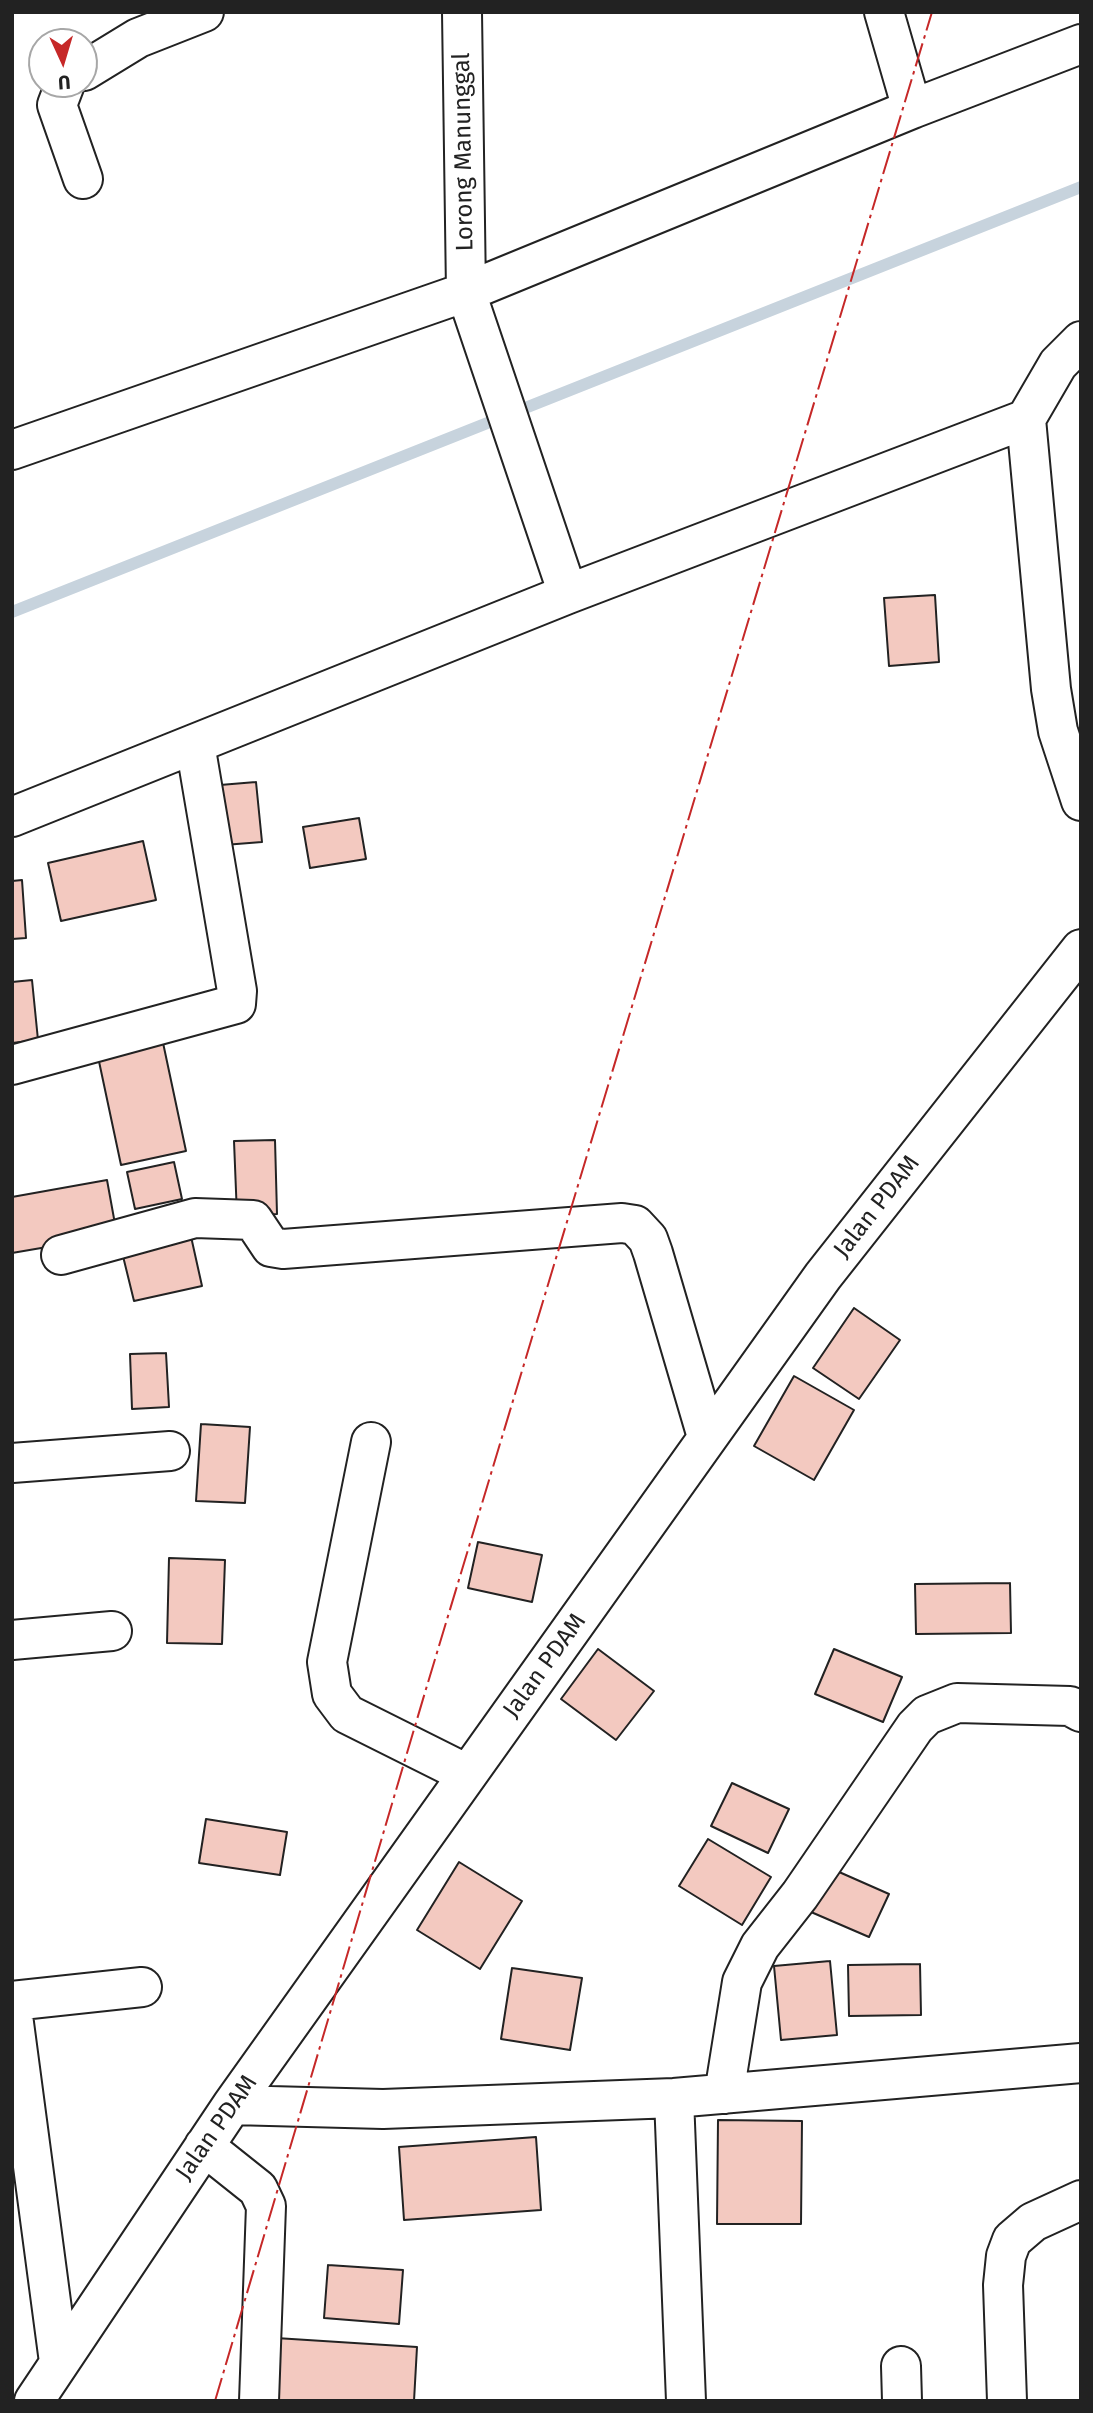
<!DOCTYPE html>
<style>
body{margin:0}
#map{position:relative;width:1093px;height:2413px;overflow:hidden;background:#fff;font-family:"Fira Sans",sans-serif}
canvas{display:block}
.frame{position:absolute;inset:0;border:14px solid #222;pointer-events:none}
.north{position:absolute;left:28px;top:28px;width:70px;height:70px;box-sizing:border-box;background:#fff;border:2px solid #a7a7a7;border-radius:50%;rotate:176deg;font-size:19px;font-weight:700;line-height:28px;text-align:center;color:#222}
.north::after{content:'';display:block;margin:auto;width:24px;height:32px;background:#c62828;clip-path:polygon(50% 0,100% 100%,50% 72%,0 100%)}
</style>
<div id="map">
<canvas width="1093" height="2413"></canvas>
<div class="frame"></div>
<div class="north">U</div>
</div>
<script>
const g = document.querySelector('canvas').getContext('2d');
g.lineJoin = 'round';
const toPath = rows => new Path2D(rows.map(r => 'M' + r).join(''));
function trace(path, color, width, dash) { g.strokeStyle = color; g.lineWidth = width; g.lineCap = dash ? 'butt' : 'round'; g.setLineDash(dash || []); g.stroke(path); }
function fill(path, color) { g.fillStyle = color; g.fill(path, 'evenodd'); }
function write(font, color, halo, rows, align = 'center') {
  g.font = font + ' "Fira Sans",sans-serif'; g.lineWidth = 5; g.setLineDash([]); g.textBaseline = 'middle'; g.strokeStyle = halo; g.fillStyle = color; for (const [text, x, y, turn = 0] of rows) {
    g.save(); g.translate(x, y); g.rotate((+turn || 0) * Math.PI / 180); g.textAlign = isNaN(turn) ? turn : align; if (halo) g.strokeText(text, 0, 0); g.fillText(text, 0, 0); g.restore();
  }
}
const stream = toPath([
 [12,612,1081,187]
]);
const building = toPath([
 [935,595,939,662,889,666,884,598,935,595],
 [256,782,262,842,224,845,220,785,256,782],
 [359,818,366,859,310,868,303,827,359,818],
 [143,841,156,900,61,921,48,863,143,841],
 [22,880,26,938,12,939,12,881,22,880],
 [32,980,38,1040,12,1043,12,982,32,980],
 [162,1038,186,1151,121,1165,97,1052,162,1038],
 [275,1140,277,1214,237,1216,234,1141,275,1140],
 [174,1162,182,1199,135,1209,127,1172,174,1162],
 [107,1180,117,1235,12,1253,12,1197,107,1180],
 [190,1232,202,1286,134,1301,121,1248,190,1232],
 [854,1308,900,1340,859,1399,813,1368,854,1308],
 [166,1353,169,1407,132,1409,130,1354,166,1353],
 [794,1376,854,1410,814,1480,754,1446,794,1376],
 [201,1424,250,1427,245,1503,196,1501,201,1424],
 [478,1542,542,1555,532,1602,468,1588,478,1542],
 [169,1558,225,1560,222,1644,167,1643,169,1558],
 [1010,1583,1011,1633,916,1634,915,1584,1010,1583],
 [598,1649,654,1691,616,1740,561,1699,598,1649],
 [834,1649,902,1677,883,1722,815,1694,834,1649],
 [732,1783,789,1809,768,1853,711,1826,732,1783],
 [206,1819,287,1832,280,1875,199,1863,206,1819],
 [708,1839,771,1877,742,1925,679,1886,708,1839],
 [459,1862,522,1901,480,1969,417,1930,459,1862],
 [830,1868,889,1894,869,1937,811,1912,830,1868],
 [830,1961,837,2035,781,2040,774,1966,830,1961],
 [920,1964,921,2015,849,2016,848,1965,920,1964],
 [512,1968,582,1978,570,2050,501,2039,512,1968],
 [718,2120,802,2121,801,2224,717,2224,718,2120],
 [536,2137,541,2210,404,2220,399,2147,536,2137],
 [328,2265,403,2270,399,2324,324,2318,328,2265],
 [276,2338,417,2347,414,2401,273,2401,276,2338]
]);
const minor = toPath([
 [462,12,466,292,568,594],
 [884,12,912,109],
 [84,71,138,38,204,12],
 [65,84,57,105,83,179],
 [1026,419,1058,364,1081,341],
 [12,450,466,292,912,109,1081,44],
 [12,817,568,594,1026,419,1051,689,1058,731,1081,801],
 [12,1065,236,1004,237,991,195,744],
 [61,1255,195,1218,253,1220,271,1247,283,1249,622,1223,635,1225,648,1239,653,1253,707,1437],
 [371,1442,327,1662,332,1694,347,1714,467,1774],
 [12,1463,170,1451],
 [12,1640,112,1631],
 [12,2001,142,1987],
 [12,2008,59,2362],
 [724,2094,742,1982,760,1946,800,1895,915,1727,927,1715,957,1703,1070,1706,1081,1712],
 [674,2098,686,2401],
 [232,2105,383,2109,674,2098,1081,2063],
 [204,2146,258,2189,266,2206,259,2401],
 [901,2366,902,2401],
 [34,2401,232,2105,823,1276,1081,949],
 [1007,2401,1003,2285,1006,2256,1012,2240,1033,2222,1081,2200]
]);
const power = toPath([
 [215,2401,426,1689,932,12]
]);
const streetNames = [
 ["Lorong Manunggal",464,152,-91],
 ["Jalan PDAM",877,1207,-52],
 ["Jalan PDAM",545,1666,-54],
 ["Jalan PDAM",217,2128,-55]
];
trace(stream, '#c7d3dd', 12);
fill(building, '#f3c9c0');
trace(building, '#222', 2);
trace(minor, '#222', 42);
trace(minor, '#fff', 38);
trace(power, '#c62828', 2, [24, 5, 3.5, 5]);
write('24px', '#222', '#fff', streetNames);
</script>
